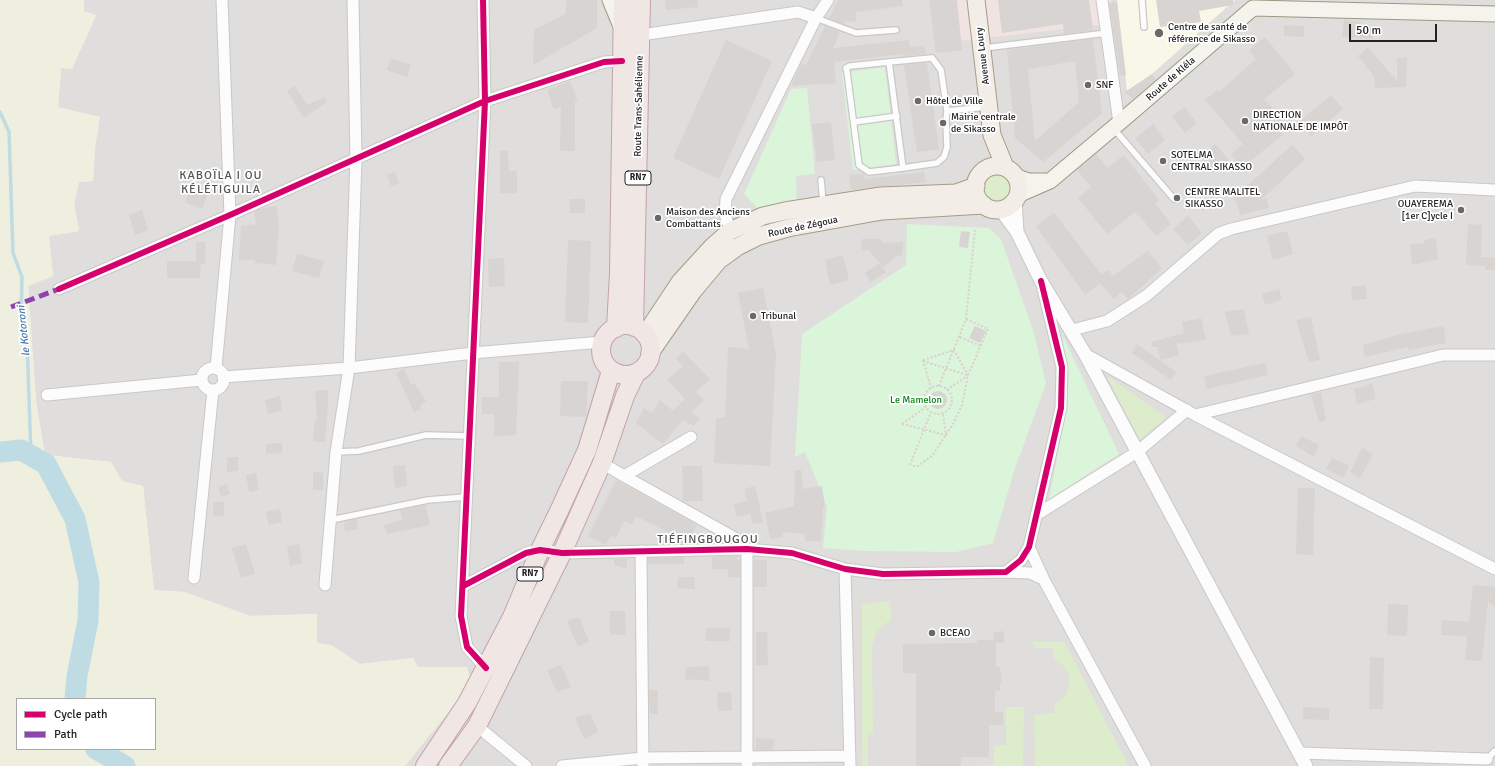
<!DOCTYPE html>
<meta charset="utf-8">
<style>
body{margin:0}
#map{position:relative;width:1495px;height:766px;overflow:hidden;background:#f0eeeb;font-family:Signika,sans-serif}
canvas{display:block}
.legend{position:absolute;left:16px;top:698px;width:140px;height:52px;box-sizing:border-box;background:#fff;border:1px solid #a7a7a7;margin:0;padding:5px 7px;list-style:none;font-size:12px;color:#222}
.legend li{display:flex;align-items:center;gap:8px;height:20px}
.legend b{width:20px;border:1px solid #a7a7a7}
.scale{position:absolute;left:1349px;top:24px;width:88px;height:18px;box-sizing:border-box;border:2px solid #222;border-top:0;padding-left:5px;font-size:12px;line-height:14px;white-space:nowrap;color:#222;-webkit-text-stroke:3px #fff;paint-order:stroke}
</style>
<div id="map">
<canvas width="1495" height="766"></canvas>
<ul class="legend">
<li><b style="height:5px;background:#d6006c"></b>Cycle path</li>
<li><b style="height:5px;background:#8e44ad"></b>Path</li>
</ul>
<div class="scale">50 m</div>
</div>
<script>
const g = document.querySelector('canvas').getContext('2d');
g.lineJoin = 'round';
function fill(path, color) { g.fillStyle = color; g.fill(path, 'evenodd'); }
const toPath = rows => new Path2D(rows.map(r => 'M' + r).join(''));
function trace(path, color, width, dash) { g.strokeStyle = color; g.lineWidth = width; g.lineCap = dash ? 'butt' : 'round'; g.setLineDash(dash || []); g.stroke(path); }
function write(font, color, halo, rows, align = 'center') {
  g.font = font + ' Signika,sans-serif'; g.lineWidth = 3.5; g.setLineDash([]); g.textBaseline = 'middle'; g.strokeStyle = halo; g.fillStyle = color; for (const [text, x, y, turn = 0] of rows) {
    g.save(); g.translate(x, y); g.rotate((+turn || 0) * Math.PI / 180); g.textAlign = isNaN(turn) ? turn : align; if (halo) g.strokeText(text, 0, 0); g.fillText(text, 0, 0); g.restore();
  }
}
const residential = toPath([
 [84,0,1495,0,1495,766,405,766,419,748,417,667,413,658,360,664,331,645,317,643,317,614,250,616,184,592,154,590,143,486,122,481,111,462,45,455,36,402,28,286,53,276,49,236,79,231,74,203,79,182,93,181,95,149,58,107,61,68,96,15,84,11]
]);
const commercial = toPath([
 [956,0,1111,0,1114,23,960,41]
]);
const education = toPath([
 [1117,0,1235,0,1152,74,1127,91]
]);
const farmland = toPath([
 [0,0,84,0,84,11,96,16,72,69,61,68,58,107,100,117,95,149,93,181,79,182,74,203,79,231,49,236,53,276,28,286,36,402,45,455,111,462,122,481,143,486,154,590,184,592,250,616,317,614,317,643,331,645,360,664,413,658,418,667,467,667,470,677,464,693,405,766,0,766],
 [17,699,155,699,155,749,17,749]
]);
const grass = toPath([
 '981 188a16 16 0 1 1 32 0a16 16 0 1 1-32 0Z',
 [1107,376,1166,417,1140,440],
 [890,601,891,619,876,633,872,646,873,733,868,733,868,766,862,766,862,604],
 [1031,642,1064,642,1129,766,1035,766,1034,715,1054,713,1055,703,1060,701,1066,695,1069,686,1069,676,1065,667,1053,658,1053,648,1034,648],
 [1006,707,1024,707,1023,766,965,766,994,765,994,746,1006,745]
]);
const park = toPath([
 [885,67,896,164,853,170,842,73],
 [807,88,815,174,796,176,797,206,760,211,744,194,791,89],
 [907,224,989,228,1001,239,1034,333,1046,384,1015,468,993,543,956,552,864,551,823,548,827,507,805,452,795,457,802,334,906,265],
 [1062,334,1119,454,1049,499,1066,412,1067,372]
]);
const stream = toPath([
 [0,112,9,132,13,253,22,277,21,317,27,339,31,456]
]);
const river = toPath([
 [0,452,21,450,46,464,75,519,89,582,88,621,77,676,75,699],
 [96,749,125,766]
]);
const building = toPath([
 [566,0,597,0,597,28,533,65,534,30,566,14],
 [665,0,698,0,698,7,666,10],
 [838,0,902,0,903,6,856,12,856,22,845,21,844,24,829,18],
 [929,0,957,0,962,50,936,53],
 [998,0,1089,0,1093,30,1064,34,1063,24,1002,33],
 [1156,0,1233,0,1233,5,1199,11,1201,22,1160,27],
 [1117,2,1126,75,1120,76,1109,3],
 [1344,20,1361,22,1360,28,1374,28,1373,39,1342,37],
 [1284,25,1304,26,1304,37,1284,36],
 [825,26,840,32,833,48,909,40,910,47,924,46,926,54,903,56,903,54,834,62,836,83,791,86,802,63,806,65],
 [1265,37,1295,74,1264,99,1286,124,1279,131,1283,135,1241,168,1231,154,1243,144,1205,100,1217,90,1219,92,1256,59,1249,50],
 [1093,39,1102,113,1043,162,1015,138,1007,50],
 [1075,61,1079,102,1035,141,1028,69],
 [726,40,772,61,719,179,673,158],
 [1368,47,1397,81,1397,58,1407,58,1406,87,1375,88,1374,76,1358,56],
 [391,58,411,65,407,77,387,70],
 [927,63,939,149,917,152,904,65],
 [1152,74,1156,80,1133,99,1125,92],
 [570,81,578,101,575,101,575,151,560,151,561,107,554,109,547,90],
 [295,86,307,105,324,97,327,102,304,118,287,91],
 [1331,95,1343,109,1311,136,1300,121],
 [1184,107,1197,123,1185,133,1172,116],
 [831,122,835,160,817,162,812,124],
 [1153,124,1165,140,1148,154,1135,138],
 [1215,144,1229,160,1214,173,1200,157],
 [1292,145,1305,159,1261,200,1267,198,1269,208,1240,215,1237,202,1233,199],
 [500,151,508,151,509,171,517,171,517,193,500,193],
 [1096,154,1107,168,1124,155,1159,200,1155,203,1171,224,1156,236,1139,215,1138,216,1135,212,1107,234,1078,198,1091,187,1077,170],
 [395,172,399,183,391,186,387,175],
 [924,172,926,182,851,190,849,175,864,174,865,179],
 [191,186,208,193,202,209,185,202],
 [570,199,585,199,585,213,570,213],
 [276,206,279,225,276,265,255,263,255,259,239,261,241,226,256,224,254,212,260,209],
 [142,210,148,230,135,235,129,215],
 [1054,213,1101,274,1108,270,1113,276,1148,251,1162,268,1128,299,1121,292,1114,299,1100,283,1085,295,1036,226],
 [1188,216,1202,233,1188,245,1173,229],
 [1468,224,1482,225,1481,257,1495,258,1495,270,1485,270,1485,266,1466,265],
 [961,231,970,232,968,248,959,247],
 [1287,231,1293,254,1273,260,1267,236],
 [1436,238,1438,259,1412,265,1410,245,1424,243,1425,240],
 [862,239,881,239,883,243,903,242,902,255,896,256,884,267,880,264,886,272,871,282,865,273,880,263,868,250,861,251],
 [568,240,591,241,588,323,565,322],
 [196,242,206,242,205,264,201,264,200,278,167,278,167,261,196,261],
 [297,254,324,261,319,278,292,271],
 [843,255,849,280,830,285,825,260],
 [504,258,505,286,489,287,488,259],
 [1365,285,1367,299,1352,300,1351,287],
 [763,288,776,354,770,466,714,463,716,419,725,417,728,347,749,349,738,293],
 [1279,289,1282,300,1265,305,1262,294],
 [1244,309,1249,334,1231,336,1225,312],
 [1311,317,1320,360,1309,362,1296,320],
 [1201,318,1206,340,1176,344,1179,355,1161,360,1157,347,1152,347,1151,342,1184,333,1182,322],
 [975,326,986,331,980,343,969,338],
 [1444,326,1446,343,1408,350,1408,347,1365,357,1363,345,1405,333],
 [1137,344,1176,372,1171,380,1132,353],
 [683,351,710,379,696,392,704,400,691,412,700,419,694,426,683,420,663,444,636,423,644,408,652,413,660,400,673,411,685,399,667,380,683,366,676,359],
 [499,362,519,362,516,435,494,436,494,414,482,414,482,397,499,397],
 [1265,363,1268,375,1207,389,1204,376],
 [404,369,411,385,414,383,426,401,420,405,421,409,414,412,396,373],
 [561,381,588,381,586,417,560,416],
 [1372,384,1376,399,1357,404,1354,389],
 [328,390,328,403,325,442,313,441,315,419,317,420,315,391],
 '929 400a9 9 0 1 1 18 0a9 9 0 1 1-18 0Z',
 [1321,392,1326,420,1319,422,1311,394],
 [280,396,282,411,268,414,265,400],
 [1301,436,1319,445,1314,457,1296,446],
 [282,443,282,453,266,454,266,444],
 [1362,448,1373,454,1360,478,1350,472],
 [227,457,238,457,238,471,227,472],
 [1332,458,1349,466,1343,478,1326,469],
 [405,465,407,486,395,488,393,466],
 [682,466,702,466,703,501,683,501],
 [795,470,801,470,803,489,822,486,825,507,823,507,821,541,805,541,805,534,782,532,783,537,770,539,765,513,794,506],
 [313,472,323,473,323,490,313,490],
 [256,473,259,490,249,492,246,475],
 [616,480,697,525,687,543,679,543,672,540,674,535,636,516,632,525,624,521,616,538,611,535,606,545,588,536],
 [227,484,230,494,221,497,218,487],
 [755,486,763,522,753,524,750,514,737,517,734,504,747,501,744,489],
 [1298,488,1315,488,1313,555,1296,554],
 [213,502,224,502,224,516,213,516],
 [426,505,430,525,387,534,384,525,402,520,400,510],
 [280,509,282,522,269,525,266,512],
 [357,519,358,529,345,531,344,522],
 [246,544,255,574,241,578,232,548],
 [299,544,302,563,290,566,287,546],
 [737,556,737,560,740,560,740,577,728,577,728,569,712,569,712,557],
 [684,557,684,564,648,564,648,558],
 [614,559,627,559,627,569,614,565],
 [754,560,767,560,767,587,754,587],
 [678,577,694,577,695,589,677,588],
 [1473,585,1495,587,1495,606,1488,602,1482,661,1465,660,1467,636,1441,635,1442,620,1469,622],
 [1388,604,1408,605,1407,636,1387,635],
 [610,611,625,611,626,635,610,634],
 [579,617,589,641,578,647,567,621],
 [706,628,730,628,730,641,706,641],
 [1004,631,1004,643,996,643,996,666,1000,667,1002,683,1000,683,1000,691,995,691,995,712,1003,712,1003,725,989,725,989,757,961,757,961,766,916,766,916,673,903,673,903,644,977,643,977,640,994,640,994,632],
 [756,632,767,632,768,665,756,665],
 [1370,657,1384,658,1383,709,1369,709],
 [561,665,571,687,557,692,547,670],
 [709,666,710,681,685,679,686,667],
 [649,690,658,690,658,714,650,714],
 [731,692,732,711,718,711,717,693],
 [1303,707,1329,708,1329,720,1303,719],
 [590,713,598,732,584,739,575,718],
 [756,738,774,739,773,750,756,750]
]);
const path = toPath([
 [960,337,981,346],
 [923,360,954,350,968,375],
 [923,360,931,388],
 [923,361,967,375],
 [939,386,966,319,975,230],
 '924 400a14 14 0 1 1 28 0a14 14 0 1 1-28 0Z',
 [947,390,967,376],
 [902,424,946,435,943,414],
 [902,424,926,407],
 [910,465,931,412],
 [913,466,918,466,932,456,953,424,962,405,968,375,988,329,966,319]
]);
const service = toPath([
 [1142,0,1144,27],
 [816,18,856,33,896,30],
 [984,48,1107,33],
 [932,58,941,70,947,111,946,120,947,147,944,157,937,163,903,168,889,62,932,58],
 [889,62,850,66,846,68,847,72,859,165,869,172,903,168],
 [947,111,987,107],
 [854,122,897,116],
 [1114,129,1174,199],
 [821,180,823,203],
 [336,452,359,451,426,435,469,436],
 [331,520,428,500,466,497],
 [1487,759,1495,751]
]);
const minor = toPath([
 [483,0,485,101,461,616,467,647,486,668],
 [1102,0,1119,123],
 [641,35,798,12,816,18],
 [730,231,725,214,726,199,816,18,828,0],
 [59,289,230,215,485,101,604,62,622,61],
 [1072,330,1107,321,1146,296,1218,234,1231,229,1415,186,1495,190],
 [1085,354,1195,415,1495,569],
 [216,368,230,215,222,0],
 '202 379a11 11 0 1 1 22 0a11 11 0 1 1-22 0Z',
 [223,377,349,368,473,353,602,342],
 [47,395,202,380],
 [1195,415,1443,355,1495,355],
 [602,463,624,476,733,537,747,549,747,766],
 [624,476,691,437],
 [1036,515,1137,452,1187,410],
 [1029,547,1045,582,1145,766],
 [641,551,643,766],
 [845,569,850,766],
 [1006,572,1030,573,1043,579],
 [194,578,213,390],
 [325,585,336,452,349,368,356,159,353,0],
 [463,586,526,553,540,550,562,553,747,549,792,553,845,569,883,574,1006,572,1021,560,1029,547,1061,408,1062,367,1043,289],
 [477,726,526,766],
 [1299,753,1487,759],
 [562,766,643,758,850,756]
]);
const tertiary = toPath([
 [1015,200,1017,232],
 [1001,210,1017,232,1041,281,1085,354,1306,766]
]);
const secondary = toPath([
 [610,0,622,29],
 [1017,177,1029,181,1045,181],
 [1018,195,1050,181,1119,123,1253,8,1495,14]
]);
const primary = toPath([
 [976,0,992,135,1005,167],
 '975 188a22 22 0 1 1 44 0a22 22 0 1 1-44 0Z',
 [645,335,680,282,713,246,730,231,763,216,785,211,881,196,956,193,976,186],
 [650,353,693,291,719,260,737,247,759,236,788,228,882,211,984,205]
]);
const trunk = toPath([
 '601 350a25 25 0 1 1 50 0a25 25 0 1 1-50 0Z',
 [634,327,641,0],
 [616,328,619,273,623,0],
 [425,766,467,703,512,617,540,550,560,509,587,450,611,371],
 [448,766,477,726,562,553,602,463,625,396,636,373]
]);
const quiet = toPath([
 [11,307,59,289]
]);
const cycleway = toPath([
 [483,0,485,101,461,616,467,647,486,668],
 [59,289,230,215,485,101,604,62,622,61],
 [463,586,526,553,540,550,562,553,747,549,792,553,845,569,883,574,1006,572,1021,560,1029,547,1061,408,1062,367,1041,281]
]);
const markers = [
 [1159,33,5,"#6a6968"],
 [1088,85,4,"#6a6968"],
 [918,101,4,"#6a6968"],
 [1245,121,4,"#6a6968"],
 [943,123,4,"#6a6968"],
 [1163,161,4,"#6a6968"],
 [1177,198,4,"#6a6968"],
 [1461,210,4,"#6a6968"],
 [658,218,4,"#6a6968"],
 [753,316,4,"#6a6968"],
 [932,633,4,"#6a6968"]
];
const shields = [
 [638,178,26],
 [530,574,26]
];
const shieldNames = [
 ["RN7",638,178],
 ["RN7",530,574]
];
const poiNames = [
 ["Centre de santé de",1168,27],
 ["référence de Sikasso",1168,39],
 ["SNF",1096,85],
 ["Hôtel de Ville",926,101],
 ["DIRECTION",1253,115],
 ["NATIONALE DE IMPÔT",1253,127],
 ["Mairie centrale",951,117],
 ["de Sikasso",951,129],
 ["SOTELMA",1171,155],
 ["CENTRAL SIKASSO",1171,167],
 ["CENTRE MALITEL",1185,192],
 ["SIKASSO",1185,204],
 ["OUAYEREMA",1453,204,"right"],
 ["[1er C]ycle I",1453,216,"right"],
 ["Maison des Anciens",666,212],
 ["Combattants",666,224],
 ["Tribunal",761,316],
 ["BCEAO",940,633]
];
const streetNames = [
 ["Avenue Loury",983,56,-97],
 ["Route de Kléla",1171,79,-41],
 ["Route Trans-Sahélienne",639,106,-89],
 ["Route de Zégoua",803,227,-12]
];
const parkNames = [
 ["Le Mamelon",916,400]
];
const waterNames = [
 ["le Kotoroni",24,331,-96]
];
const quarterNames = [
 ["KABOÏLA I OU",221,176],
 ["KÉLÉTIGUILA",221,190],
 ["TIÉFINGBOUGOU",708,540]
];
fill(residential, '#dfdedc');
fill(commercial, '#f1e3e1');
fill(education, '#f8f7e8');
fill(farmland, '#efefdf');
fill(grass, '#ddeccb');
fill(park, '#daf5da');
trace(stream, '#bfdbe3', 3.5);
trace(river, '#bfdbe3', 21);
fill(building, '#d7d4d2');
trace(service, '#c9c8c7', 8);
trace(minor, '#c9c8c7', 13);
trace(tertiary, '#c9c8c7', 15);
trace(secondary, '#999a82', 17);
trace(primary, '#a79c86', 19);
trace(trunk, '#c5a2ac', 20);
trace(path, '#dccecd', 2, [2, 2]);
trace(service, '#fdfcfc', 5.5);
trace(minor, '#fdfcfc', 11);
trace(tertiary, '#fdfcfc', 13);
trace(secondary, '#f4f4ed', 15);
trace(primary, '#f3ede7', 17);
trace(trunk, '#f0e6e4', 18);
trace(quiet, '#8e44ad', 5, [10, 5]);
trace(cycleway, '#d6006c', 6);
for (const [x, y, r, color] of markers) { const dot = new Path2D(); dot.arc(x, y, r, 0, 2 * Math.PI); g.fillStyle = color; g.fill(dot); trace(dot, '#fff', 1.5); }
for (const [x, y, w] of shields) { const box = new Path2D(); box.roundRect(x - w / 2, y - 7, w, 14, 3); g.fillStyle = '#fff'; g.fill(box); trace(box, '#222', 1); }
write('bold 9px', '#222', null, shieldNames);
write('10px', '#222', '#fff', poiNames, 'left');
write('10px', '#222', '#fff', streetNames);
write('10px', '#0c8416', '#fff', parkNames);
write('italic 11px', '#4a7aab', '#fff', waterNames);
g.letterSpacing = '1px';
write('12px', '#555', '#fff', quarterNames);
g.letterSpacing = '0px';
</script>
